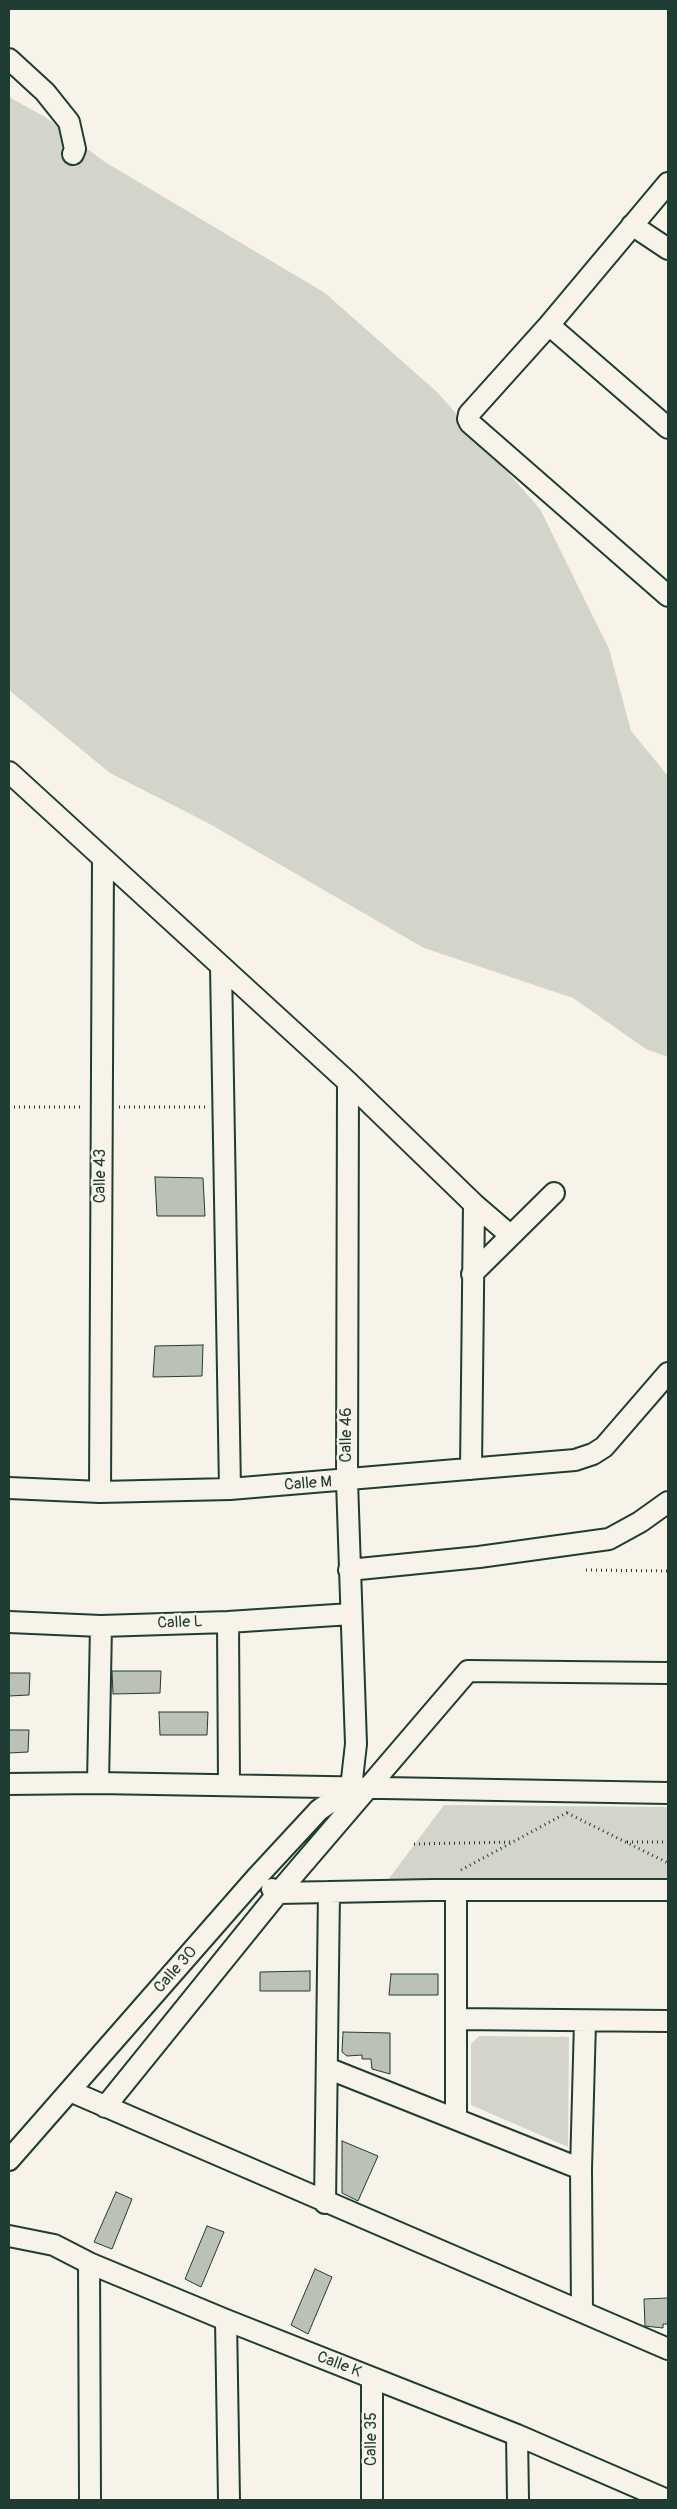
<!DOCTYPE html>
<style>
body{margin:0}
#map{position:relative;width:677px;height:2509px;overflow:hidden;background:#f7f3e8;font-family:Pangolin,sans-serif}
canvas{display:block}
.frame{position:absolute;inset:0;border:10px solid #1f3d34;pointer-events:none}
</style>
<div id="map">
<canvas width="677" height="2509"></canvas>
<div class="frame"></div>
</div>
<script>
const g = document.querySelector('canvas').getContext('2d');
g.lineJoin = 'round';
function fill(path, color) { g.fillStyle = color; g.fill(path, 'evenodd'); }
const toPath = rows => new Path2D(rows.map(r => 'M' + r).join(''));
function trace(path, color, width, dash) { g.strokeStyle = color; g.lineWidth = width; g.lineCap = dash ? 'butt' : 'round'; g.setLineDash(dash || []); g.stroke(path); }
function write(font, color, halo, rows, align = 'center') {
  g.font = font + ' Pangolin,sans-serif'; g.lineWidth = 5; g.setLineDash([]); g.textBaseline = 'middle'; g.strokeStyle = halo; g.fillStyle = color; for (const [text, x, y, turn = 0] of rows) {
    g.save(); g.translate(x, y); g.rotate((+turn || 0) * Math.PI / 180); g.textAlign = isNaN(turn) ? turn : align; if (halo) g.strokeText(text, 0, 0); g.fillText(text, 0, 0); g.restore();
  }
}
const green = toPath([
 [9,97,45,117,105,162,325,293,438,393,540,509,609,649,631,731,668,776,668,1057,646,1049,573,998,424,948,208,823,110,773,9,690],
 [444,1805,668,1807,668,1879,388,1880],
 [479,2036,569,2037,568,2147,471,2105,471,2044]
]);
const building = toPath([
 [155,1177,203,1178,205,1216,157,1216,155,1177],
 [203,1345,202,1376,153,1377,155,1346,203,1345],
 [112,1671,161,1671,160,1693,113,1694,112,1671],
 [9,1673,30,1673,29,1695,9,1696,9,1673],
 [159,1712,208,1712,207,1735,160,1735,159,1712],
 [9,1730,29,1730,28,1752,9,1753,9,1730],
 [310,1971,310,1991,260,1991,260,1972,310,1971],
 [391,1974,438,1974,438,1995,389,1995,391,1974],
 [343,2032,390,2033,390,2074,372,2069,371,2059,362,2059,362,2055,347,2056,342,2052,343,2032],
 [342,2141,378,2156,358,2201,342,2193,342,2141],
 [116,2192,132,2199,112,2249,94,2242,116,2192],
 [207,2226,224,2232,201,2287,185,2279,207,2226],
 [315,2269,332,2277,308,2334,291,2325,315,2269],
 [668,2298,668,2324,663,2324,663,2328,645,2326,644,2299,668,2298]
]);
const path = toPath([
 [9,1107,83,1107],
 [119,1107,205,1107],
 [586,1570,668,1571],
 [567,1813,668,1863],
 [627,1842,668,1842],
 [414,1844,513,1842],
 [461,1870,570,1811]
]);
const minor = toPath([
 [9,59,45,92,69,122,75,149,73,154],
 [668,183,549,325,469,414,468,419,470,423,668,596],
 [632,225,668,249],
 [549,325,668,428],
 [9,772,348,1082,474,1204,510,1235],
 [221,966,230,1489],
 [348,1082,347,1481,356,1744,351,1788],
 [472,1274,554,1193],
 [471,1469,474,1204],
 [9,1488,100,1492,230,1489,575,1460,593,1454,604,1447,668,1373],
 [100,1492,103,859],
 [349,1570,479,1557,609,1539,640,1522,668,1502],
 [9,1622,101,1626,228,1622,351,1614],
 [228,1622,229,1785],
 [98,1783,101,1626],
 [9,1784,98,1783,668,1793],
 [272,1889,278,1893,432,1890,668,1890],
 [456,1890,456,2118],
 [456,2019,668,2021],
 [327,2068,581,2169],
 [70,2091,668,2349],
 [105,2107,278,1893,468,1671,668,1673],
 [9,2160,256,1878,319,1810,351,1788],
 [325,2203,329,1892],
 [9,2236,54,2245,89,2263,226,2320,517,2435,667,2500],
 [89,2263,90,2500],
 [582,2311,581,2169,585,2022],
 [226,2320,229,2500],
 [517,2435,518,2500],
 [372,2500,372,2378]
]);
const streetNames = [
 ["Calle 43",101,1176,-90],
 ["Calle 46",347,1435,-90],
 ["Calle M",308,1484,-4],
 ["Calle L",180,1623,-2],
 ["Calle 30",176,1970,-49],
 ["Calle K",339,2365,21],
 ["Calle 35",372,2439,-90]
];
fill(green, '#d3d5ca');
fill(building, '#bbc1b6');
trace(building, '#1f3d34', 1);
trace(minor, '#1f3d34', 24);
trace(path, '#1f3d34', 3, [1, 4]);
trace(minor, '#f7f3e8', 20);
write('16px', '#1f3d34', '#f7f3e8', streetNames);
</script>
